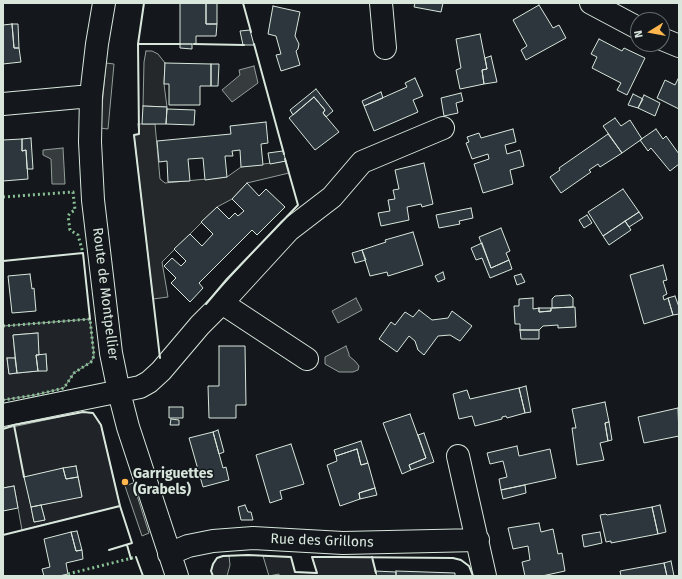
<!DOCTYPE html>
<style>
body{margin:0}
#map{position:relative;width:682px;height:579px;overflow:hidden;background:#14181c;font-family:"Fira Sans",sans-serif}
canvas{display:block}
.frame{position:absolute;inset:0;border:4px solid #d8e6dc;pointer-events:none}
.north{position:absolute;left:630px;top:12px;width:40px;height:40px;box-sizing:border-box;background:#14181c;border:1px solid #626a69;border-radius:50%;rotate:259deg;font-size:11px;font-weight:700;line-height:16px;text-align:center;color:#d8e6dc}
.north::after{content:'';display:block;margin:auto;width:14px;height:18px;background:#ffb74d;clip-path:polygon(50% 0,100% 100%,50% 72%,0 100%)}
</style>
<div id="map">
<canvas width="682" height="579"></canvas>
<div class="frame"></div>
<div class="north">N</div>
</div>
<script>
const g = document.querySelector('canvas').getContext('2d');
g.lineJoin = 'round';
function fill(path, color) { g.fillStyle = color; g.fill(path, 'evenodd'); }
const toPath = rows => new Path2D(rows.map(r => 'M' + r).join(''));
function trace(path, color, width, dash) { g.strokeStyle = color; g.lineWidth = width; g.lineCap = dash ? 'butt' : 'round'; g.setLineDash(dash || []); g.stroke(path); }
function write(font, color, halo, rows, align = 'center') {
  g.font = font + ' "Fira Sans",sans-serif'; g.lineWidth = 3; g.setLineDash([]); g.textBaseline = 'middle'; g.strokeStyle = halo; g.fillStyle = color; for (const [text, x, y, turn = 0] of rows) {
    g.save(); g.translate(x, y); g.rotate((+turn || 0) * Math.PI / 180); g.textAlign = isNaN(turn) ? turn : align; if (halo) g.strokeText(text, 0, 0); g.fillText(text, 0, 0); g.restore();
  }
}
const green = toPath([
 [90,319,94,356,91,362,74,373,64,388,35,395,3,400,3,326,90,319],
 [37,333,39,355,46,355,47,370,9,374,7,358,15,358,13,335,37,333],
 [83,412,93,413,101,425,120,506,22,530,14,486,3,488,3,429,83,412],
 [76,466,82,496,41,505,45,520,34,522,25,477,76,466],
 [223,556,229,556,230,565,227,576,213,576,211,571,213,564,217,558,223,556],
 [263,556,291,557,295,572,317,573,312,557,372,557,377,576,279,576,279,574,269,576,263,556]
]);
const parking = toPath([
 [146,51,152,51,158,54,165,63,164,84,167,107,143,106,144,62,146,51],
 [106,63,114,64,108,129,100,128,106,63],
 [138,124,155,124,160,179,165,183,227,177,241,167,286,161,289,173,247,183,232,199,217,207,162,262,168,297,153,299,134,135,139,134,138,124],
 [133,483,149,533,142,536,125,486,133,483]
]);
const water = toPath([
 [254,66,258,83,232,102,222,90,240,75,239,70,254,66],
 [63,148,65,184,52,184,51,159,43,155,43,150,63,148],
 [356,298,362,310,338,323,332,311,356,298],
 [346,346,349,354,349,356,355,361,359,366,358,370,353,372,339,372,325,364,325,357,346,346]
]);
const building = toPath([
 [180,3,206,3,206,24,217,24,216,36,196,36,196,44,180,44,180,3],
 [206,3,217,3,217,24,206,24,206,3],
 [415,3,443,3,441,12,414,7,415,3],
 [539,5,553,28,559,25,566,38,526,60,521,50,527,46,513,20,539,5],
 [273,6,300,12,295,36,299,44,298,49,296,51,300,65,281,71,276,55,281,54,276,36,268,34,273,6],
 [12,24,18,24,19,48,14,48,12,24],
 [12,24,14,48,19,48,21,62,3,64,3,25,12,24],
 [250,30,254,45,243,45,240,31,250,30],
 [480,34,487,69,482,70,484,84,460,89,456,70,461,68,456,39,480,34],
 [599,39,622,51,624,48,645,58,627,95,617,90,621,83,592,68,597,57,591,54,599,39],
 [180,44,192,44,192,49,180,48,180,44],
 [491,56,497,82,484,84,482,70,487,69,485,58,491,56],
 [165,63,211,64,211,86,200,86,200,105,169,105,169,84,164,84,165,63],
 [211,64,219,64,218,86,211,86,211,64],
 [415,78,423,96,413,100,418,112,374,131,364,106,407,87,405,83,415,78],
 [678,79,679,79,679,109,657,98,665,80,675,85,678,79],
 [316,89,333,111,326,117,323,113,325,110,314,97,293,115,290,110,316,89],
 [381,92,383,98,364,106,362,101,381,92],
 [461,93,463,101,456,103,458,113,444,116,441,98,461,93],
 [633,94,643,99,638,108,628,105,633,94],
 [644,95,660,103,655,116,638,108,644,95],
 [314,97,325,110,323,113,339,132,315,150,289,118,314,97],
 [143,106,167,107,166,124,142,124,143,106],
 [167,109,195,110,194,125,166,124,167,109],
 [615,118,621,126,630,120,642,139,622,153,603,126,615,118],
 [266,122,268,143,261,144,263,165,241,167,240,150,232,151,233,156,225,156,227,177,205,180,203,158,188,159,190,181,168,182,167,161,159,162,157,141,231,134,230,126,266,122],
 [513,129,516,142,505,145,507,154,520,150,524,166,510,170,513,184,483,193,474,164,489,159,488,154,472,159,466,143,469,142,467,137,479,133,481,138,513,129],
 [656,129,663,139,666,136,679,154,679,164,670,171,651,148,648,151,640,140,656,129],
 [608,134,622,153,600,167,598,164,589,170,591,172,561,193,550,177,560,170,559,168,608,134],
 [31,138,33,169,27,169,26,150,22,151,22,139,31,138],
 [22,139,22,151,26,150,28,179,3,181,3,140,22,139],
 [283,151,286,161,270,164,268,153,283,151],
 [424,163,433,204,422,207,421,204,407,207,409,220,381,226,378,213,390,211,388,200,395,199,393,190,399,189,395,170,424,163],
 [247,183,259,196,266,189,285,207,257,235,252,230,199,283,203,288,190,302,171,283,176,278,164,266,172,258,181,266,186,261,174,249,190,234,202,246,213,234,201,222,217,207,229,219,235,213,238,216,244,211,232,199,247,183],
 [623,189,639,212,603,236,588,212,623,189],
 [471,208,473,218,459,221,460,224,439,228,436,215,471,208],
 [639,212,643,218,629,227,625,221,639,212],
 [587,215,592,223,584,228,579,220,587,215],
 [625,221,631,230,609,245,603,236,625,221],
 [501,228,510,251,506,253,509,260,491,268,479,237,501,228],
 [413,232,423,265,388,276,387,272,370,276,362,250,386,242,385,240,413,232],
 [482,243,491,268,509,260,512,269,490,278,482,258,476,260,471,248,482,243],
 [362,250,366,260,355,263,352,253,362,250],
 [663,265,667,280,663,281,667,294,663,296,664,300,668,298,673,315,644,324,630,275,663,265],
 [443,272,445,279,438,282,435,276,443,272],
 [30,274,32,289,34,288,36,311,12,313,8,276,30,274],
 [521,274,525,282,517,285,514,276,521,274],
 [570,295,573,298,573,307,552,308,552,299,555,296,570,295],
 [675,296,679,307,679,314,673,315,668,298,675,296],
 [533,298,533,309,539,308,539,312,551,311,551,308,575,307,576,327,558,328,558,325,543,326,539,330,520,330,520,324,515,324,514,306,519,306,519,299,533,298],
 [539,308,551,308,551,311,539,312,539,308],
 [419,310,432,320,448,318,452,311,472,326,460,341,450,335,438,336,424,355,418,350,415,341,409,336,397,352,379,339,391,322,395,325,405,312,413,317,419,310],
 [520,330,539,330,539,339,521,339,520,330],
 [38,333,39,355,36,355,38,371,17,373,13,335,38,333],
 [219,346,245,346,246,405,236,405,236,418,209,418,208,386,219,386,219,346],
 [46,354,47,371,38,371,36,355,46,354],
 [7,358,15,358,17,373,9,374,7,358],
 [526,386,531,412,525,413,519,388,526,386],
 [519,388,525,413,507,418,506,416,502,417,502,419,475,426,472,416,459,419,453,394,467,390,470,399,519,388],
 [605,402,609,422,605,423,608,441,600,443,604,460,577,465,572,428,576,428,572,409,605,402],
 [169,407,183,407,183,418,169,418,169,407],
 [678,408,679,436,644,443,638,417,678,408],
 [410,414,426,458,409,465,411,470,402,474,383,423,410,414],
 [171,419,179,420,179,425,170,425,171,419],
 [609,422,612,440,608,441,605,423,609,422],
 [218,430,224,452,219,454,213,432,218,430],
 [213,432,223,468,226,467,229,480,203,487,189,438,213,432],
 [424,433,434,462,411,470,409,465,426,458,418,435,424,433],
 [361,441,368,463,361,465,357,449,336,456,334,450,361,441],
 [291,444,304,484,280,491,282,499,270,503,256,455,291,444],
 [517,446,519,456,550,449,556,478,501,490,499,479,507,477,503,461,490,464,487,453,517,446],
 [357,449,361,465,368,463,375,488,359,493,360,499,340,506,327,465,337,461,336,456,357,449],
 [76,466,78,477,66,479,63,468,76,466],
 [63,468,66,479,78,477,82,497,31,507,24,477,63,468],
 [525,485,526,493,503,499,501,490,525,485],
 [14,486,18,508,3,511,3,488,14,486],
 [375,488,377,495,360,499,359,493,375,488],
 [41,505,45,520,34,522,31,507,41,505],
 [245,505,248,512,251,512,253,520,241,520,238,507,245,505],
 [660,505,666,532,658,534,652,507,660,505],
 [652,507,658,534,611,543,611,541,606,542,600,515,606,514,607,515,652,507],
 [539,523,541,532,553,529,558,554,562,553,565,571,542,576,525,576,522,562,530,560,528,546,513,549,508,528,539,523],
 [77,531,82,550,76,551,71,532,77,531],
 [71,532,76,551,82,550,83,559,66,563,68,574,59,576,44,576,42,569,50,567,44,539,71,532],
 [600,532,602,543,584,547,582,535,600,532],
 [671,561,674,576,667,576,664,563,671,561],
 [664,563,667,576,621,576,620,571,664,563],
 [375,571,396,572,396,576,377,576,375,571],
 [396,571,455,573,455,576,396,576,396,571]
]);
const minor = toPath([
 [104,3,97,44,91,96,90,142,93,200,111,353,119,392,128,427,177,576],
 [381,3,385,48],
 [591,3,638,28],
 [662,39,679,46],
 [3,104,91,96],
 [222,303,289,230,332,197,362,162,443,128],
 [3,415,140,387,149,382,161,371,200,325,222,303,307,359],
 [458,456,485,576],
 [169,554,188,546,213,541,253,538,343,543,478,540]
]);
const hedge = toPath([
 [3,197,73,192,75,210,70,213,68,216,70,230,78,235,83,253],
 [3,326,90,319,94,356,91,362,74,373,64,388,35,395,3,400],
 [68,574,136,557]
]);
const wall = toPath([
 [243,3,251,32],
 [138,44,144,3],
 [194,44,244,45],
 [254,44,284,154],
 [3,261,83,253,90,319],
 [206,304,227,279,298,205,285,159],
 [160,357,160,358,134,135,139,134,138,44,180,44],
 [14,425,83,412,93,413,101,425,120,506],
 [3,429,14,425,24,477],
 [3,535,120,506,132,543,109,550],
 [127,545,131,559],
 [136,557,143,576],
 [372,557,376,573],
 [213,576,211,571,213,564,217,558,223,556,248,555,291,557,295,572,317,573,312,557,337,557,453,558,461,560,469,566,473,576]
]);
const markers = [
 [125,482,4,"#ffb74d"]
];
const streetNames = [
 ["Route de Montpellier",105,294,83],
 ["Rue des Grillons",322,541,2]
];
const poiNames = [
 ["Garriguettes",133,474],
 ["(Grabels)",133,490]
];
fill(green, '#202428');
trace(green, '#939e99', 1);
fill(parking, '#24282b');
trace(parking, '#939e99', 1);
fill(water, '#363b3e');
trace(water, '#939e99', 1);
fill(building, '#2c363c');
trace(building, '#d8e6dc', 1);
trace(minor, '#d8e6dc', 24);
trace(minor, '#14181c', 22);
trace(hedge, '#8ac095', 3, [2, 3]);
trace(wall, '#d8e6dc', 2);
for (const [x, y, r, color] of markers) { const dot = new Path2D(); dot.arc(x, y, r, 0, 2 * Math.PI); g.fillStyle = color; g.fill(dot); trace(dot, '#14181c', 1.5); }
write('14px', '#d8e6dc', '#14181c', streetNames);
write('bold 14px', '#d8e6dc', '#14181c', poiNames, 'left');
</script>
